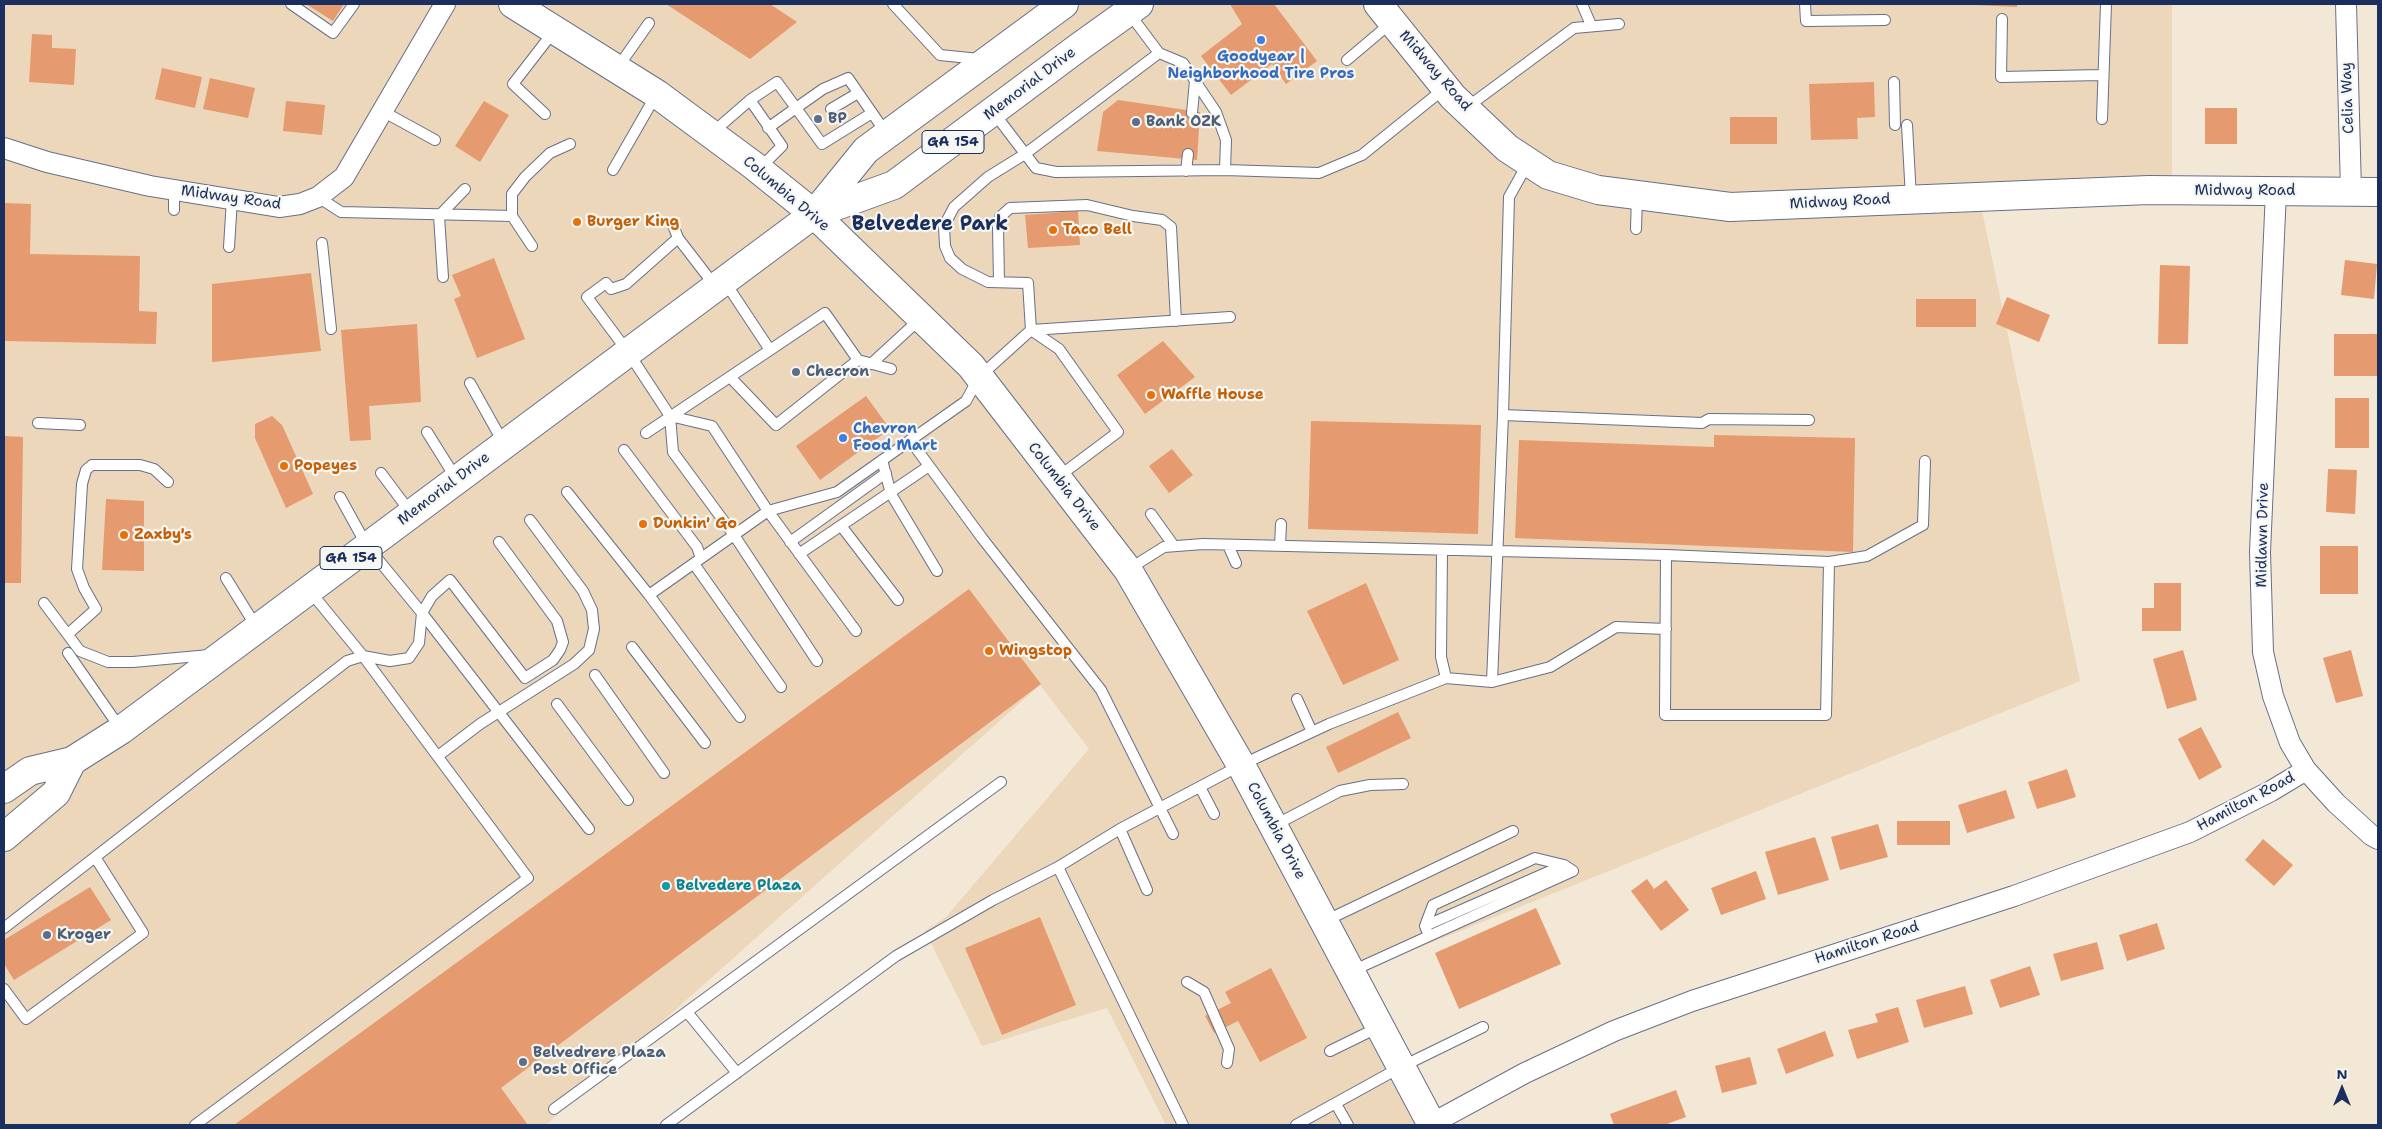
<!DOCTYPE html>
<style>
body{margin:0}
#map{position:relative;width:2382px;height:1129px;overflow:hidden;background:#f3e8d6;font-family:"Shantell Sans",sans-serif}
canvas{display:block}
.frame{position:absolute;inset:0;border:5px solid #1b2f5e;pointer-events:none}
.north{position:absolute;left:2317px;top:1064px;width:50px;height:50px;-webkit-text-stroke:4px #f6f6f2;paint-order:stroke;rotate:0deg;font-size:14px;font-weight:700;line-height:20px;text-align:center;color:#1b2f5e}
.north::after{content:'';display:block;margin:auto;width:18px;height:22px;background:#1b2f5e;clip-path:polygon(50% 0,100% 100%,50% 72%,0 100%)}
</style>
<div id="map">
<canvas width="2382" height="1129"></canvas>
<div class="frame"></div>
<div class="north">N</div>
</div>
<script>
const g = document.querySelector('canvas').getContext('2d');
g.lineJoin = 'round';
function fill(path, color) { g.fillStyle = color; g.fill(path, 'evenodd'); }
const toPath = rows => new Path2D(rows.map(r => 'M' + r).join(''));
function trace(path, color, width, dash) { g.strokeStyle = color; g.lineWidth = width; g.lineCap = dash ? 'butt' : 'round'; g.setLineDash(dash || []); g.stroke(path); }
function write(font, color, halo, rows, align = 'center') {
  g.font = font + ' "Shantell Sans",sans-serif'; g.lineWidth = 4.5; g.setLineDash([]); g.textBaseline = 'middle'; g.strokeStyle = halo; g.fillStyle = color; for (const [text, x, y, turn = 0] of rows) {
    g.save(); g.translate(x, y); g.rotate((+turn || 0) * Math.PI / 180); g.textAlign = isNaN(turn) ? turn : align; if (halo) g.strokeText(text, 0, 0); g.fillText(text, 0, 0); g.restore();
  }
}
const built = toPath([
 [4,4,2172,4,2172,190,1980,201,2080,681,1351,975,1429,1125,1166,1125,1107,1008,982,1046,925,931,946,917,1089,749,1040,685,546,1125,4,1125]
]);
const building = toPath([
 [306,4,344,4,333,21],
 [666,4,770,4,797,22,750,59],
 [1274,4,1317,61,1286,84,1272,64,1231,95,1201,56,1242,24,1230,4],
 [1951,4,2017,4,2017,7],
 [32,34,52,35,52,48,76,49,74,85,29,82],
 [162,68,202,77,195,108,155,99],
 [210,78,255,88,248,118,203,109],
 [1874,82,1875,117,1857,118,1858,139,1811,140,1809,84],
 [1118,100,1200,112,1197,160,1097,151,1103,112],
 [286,101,325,105,322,135,283,131],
 [484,101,509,115,480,162,455,146],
 [2205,108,2237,108,2237,144,2205,144],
 [1730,117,1777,117,1777,144,1730,144],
 [4,203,31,204,30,254,140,256,139,311,157,312,156,344,4,341],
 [1078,211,1080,245,1028,248,1025,215],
 [494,258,525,339,477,358,454,299,461,296,452,275],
 [2345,260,2377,264,2374,299,2341,295],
 [2160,265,2190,266,2188,344,2158,344],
 [311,273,321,351,212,362,212,284],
 [2007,297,2050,315,2039,342,1996,324],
 [1916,299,1976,299,1976,327,1916,327],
 [417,324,421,402,369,406,371,440,350,441,341,330],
 [2334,334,2378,334,2378,376,2334,376],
 [1163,341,1195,377,1145,414,1117,375],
 [866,396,890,429,820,480,796,446],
 [2335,398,2369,398,2369,448,2335,448],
 [272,416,282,425,313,494,286,508,255,438,255,424],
 [1311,421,1481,425,1478,534,1308,529],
 [1714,435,1855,438,1853,552,1515,538,1519,440,1714,447],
 [4,436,23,437,21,583,4,583],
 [1172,449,1193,475,1169,493,1149,466],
 [2328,469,2357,470,2355,514,2326,512],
 [106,499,144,501,144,571,102,570],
 [2320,546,2358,546,2358,594,2320,594],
 [1366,583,1399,660,1343,685,1307,611],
 [2154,583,2181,583,2181,631,2142,631,2142,608,2154,608],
 [969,589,1041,684,501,1088,528,1125,234,1125],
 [2183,650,2197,700,2167,709,2153,659],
 [2351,650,2363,696,2336,703,2323,658],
 [1398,712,1411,738,1338,773,1326,747],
 [2201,727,2222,767,2199,780,2178,739],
 [2067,769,2076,797,2037,809,2028,782],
 [2006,790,2015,818,1967,833,1958,805],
 [1897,821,1950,821,1950,845,1897,845],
 [1878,824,1888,857,1840,870,1831,837],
 [1815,837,1829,880,1778,895,1765,852],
 [2263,839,2293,865,2274,886,2245,860],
 [1756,871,1766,899,1721,915,1711,888],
 [1647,879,1654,889,1666,880,1689,910,1661,931,1631,891],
 [90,887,111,920,14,980,4,964,4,940],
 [1536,908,1561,964,1459,1009,1435,953],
 [1040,917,1076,1005,1002,1035,965,948],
 [2157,923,2165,949,2127,961,2119,935],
 [2097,942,2104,969,2061,981,2053,954],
 [2030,966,2040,995,2000,1008,1990,980],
 [1271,968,1307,1038,1260,1062,1238,1021,1214,1033,1205,1016,1231,1003,1225,992],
 [1965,986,1973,1014,1924,1028,1916,1000],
 [1898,1007,1909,1042,1857,1059,1848,1030,1878,1022,1875,1014],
 [1825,1031,1834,1056,1786,1074,1777,1049],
 [1750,1057,1757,1084,1722,1093,1715,1066],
 [1676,1090,1686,1117,1664,1125,1614,1125,1610,1114]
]);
const lane = toPath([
 [291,4,333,33,354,4],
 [893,4,940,55,979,59],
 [1582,4,1591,25],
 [1805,4,1806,21,1885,20],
 [1129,13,1159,53,1183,63,1216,112,1226,140,1225,170,1319,173,1362,155,1445,88],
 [2002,19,2001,77,2102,75],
 [1347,60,1392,22],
 [618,67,649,23],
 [1894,82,1895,125],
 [750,100,777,82,796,108,823,89,848,78,886,133],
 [1466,108,1574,28,1619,24],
 [831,109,858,93],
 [384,112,435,140],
 [994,113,1036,168,1056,172,1225,170],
 [1192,113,1195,81],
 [545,114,513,84,554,31],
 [2102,119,2106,4],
 [1907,125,1911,198],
 [768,128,796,108,822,144,872,113],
 [712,133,750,100,782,146,759,169],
 [613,170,656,95],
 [1186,171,1188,154],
 [318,197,341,212,512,216],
 [174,210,174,190],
 [673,225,678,238,626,284,611,289,606,283,587,297,628,352,670,416,673,452,734,535,817,661],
 [1636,229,1637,195],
 [678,238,715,286],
 [322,243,331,329],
 [532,246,512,216,512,194,525,177,550,153,570,144],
 [229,247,232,199],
 [443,277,439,216,465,189],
 [999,282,998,227,1000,217,1010,208,1087,205,1133,216,1162,220,1171,227,1176,321],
 [1031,330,1059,349,1118,432,1058,477],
 [1031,330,1230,317],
 [770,350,825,313,858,360,891,369],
 [871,364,920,319],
 [731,378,776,425,858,360],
 [470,383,504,444],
 [1503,415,1702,423,1709,419,1809,420],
 [670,416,712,426,768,511,856,631],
 [38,423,80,425],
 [427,432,457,480],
 [646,433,770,350,725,282],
 [910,440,982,538,1101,690,1173,834],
 [624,450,697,547,701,558],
 [882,460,891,494,937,571],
 [381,473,411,513],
 [567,492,649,595],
 [340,497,367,546,422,613,589,829],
 [1151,514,1174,546],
 [842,527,898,600],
 [790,542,886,473],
 [1228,545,1236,563],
 [1280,546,1281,524],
 [799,554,929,466],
 [1666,555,1665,715,1826,715,1829,562],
 [694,564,781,687],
 [1129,569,1164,547,1203,544,1666,555,1829,562,1867,556,1923,525,1925,461],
 [226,578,257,628],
 [44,603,80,651,108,662,133,662,209,655],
 [68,634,96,609,84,588,77,569,82,484,86,470,92,465,140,465,154,469,168,482],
 [632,647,705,743],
 [68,653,120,728],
 [595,675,664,773],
 [1446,678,1492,682,1503,415,1509,197,1528,163],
 [1492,682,1550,667,1616,627,1666,629],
 [1297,699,1312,732],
 [557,704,628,800],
 [740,717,649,595,768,511,837,492,966,401,979,377,1031,330,1028,283,988,282,962,269,950,258,945,246,944,226,954,207,988,177,1025,154,1159,53],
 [438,756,480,724,574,664,589,650,594,629,592,610,583,591,530,520],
 [1200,787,1214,814],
 [1275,825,1340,791,1370,785,1403,784],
 [1120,829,1147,890],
 [1058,867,1183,1125],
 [1325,921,1513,831],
 [1425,926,1564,865],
 [4,928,347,661,363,656,390,661,409,658,419,643,422,613,432,596,450,580,525,678,553,660,560,650,563,642,557,621,499,542],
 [1429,936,1573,871],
 [1352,971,1429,936,1425,926,1433,905,1535,858,1564,865,1573,871],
 [1187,982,1204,992,1229,1049,1227,1063],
 [4,989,26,1019,143,933,95,857],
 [687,1012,737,1073],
 [1330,1051,1379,1027],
 [1336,1104,1348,1125],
 [554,1109,1001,782],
 [195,1125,528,878,363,656,309,590],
 [666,1125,896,956,993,900,1058,867,1120,829,1241,765,1329,724,1446,678,1441,657,1442,551],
 [1296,1125,1401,1067,1483,1027]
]);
const street = toPath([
 [2346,4,2351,191],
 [4,148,47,162,150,186,279,207,300,204,318,197,344,177,445,4],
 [2276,191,2260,552,2263,652,2273,696,2290,743,2306,770,2336,803,2371,835,2378,839],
 [1431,1124,1525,1073,1614,1031,1692,1001,2014,896,2190,832,2271,791,2306,770]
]);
const secondary = toPath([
 [513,4,657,94,753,165,814,214,971,366,1128,570,1241,765,1432,1125],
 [1378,4,1453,97,1507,148,1548,175,1598,190,1730,207,2149,190,2378,192]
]);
const primary = toPath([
 [814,214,894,185,1079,47,1139,4],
 [4,789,30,771,72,761,121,730,814,214,866,150,1064,4],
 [4,837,56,793,72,761]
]);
const markers = [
 [1261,40,5,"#3f7fe0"],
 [818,119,5,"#5c6f8a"],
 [1136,122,5,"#5c6f8a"],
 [577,222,5,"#e8710a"],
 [1053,230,5,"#e8710a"],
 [796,372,5,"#5c6f8a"],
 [1151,395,5,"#e8710a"],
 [843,438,5,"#3f7fe0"],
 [284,466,5,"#e8710a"],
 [643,524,5,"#e8710a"],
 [124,535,5,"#e8710a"],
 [989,651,5,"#e8710a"],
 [666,886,5,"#0f9aa8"],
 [47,935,5,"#5c6f8a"],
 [523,1062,5,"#5c6f8a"]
];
const shields = [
 [953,142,62],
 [351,558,62]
];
const shieldNames = [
 ["GA 154",953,142],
 ["GA 154",351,558]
];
const shopNames = [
 ["Goodyear |",1261,57],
 ["Neighborhood Tire Pros",1261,74],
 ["Chevron",853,429,"left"],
 ["Food Mart",853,446,"left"]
];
const streetNames = [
 ["Midway Road",1435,71,49],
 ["Memorial Drive",1030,84,-37],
 ["Celia Way",2348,98,-92],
 ["Midway Road",2245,191],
 ["Columbia Drive",786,194,40],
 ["Midway Road",231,198,8],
 ["Midway Road",1840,202,-3],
 ["Columbia Drive",1064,487,52],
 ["Memorial Drive",444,489,-37],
 ["Midlawn Drive",2263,535,-89],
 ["Hamilton Road",2246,802,-28],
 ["Columbia Drive",1276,831,62],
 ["Hamilton Road",1867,943,-18]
];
const serviceNames = [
 ["BP",828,119],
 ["Bank OZK",1146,122],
 ["Checron",806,372],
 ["Kroger",57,935],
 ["Belvedrere Plaza",533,1053],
 ["Post Office",533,1070]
];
const foodNames = [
 ["Burger King",587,222],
 ["Taco Bell",1063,230],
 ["Waffle House",1161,395],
 ["Popeyes",294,466],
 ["Dunkin' Go",653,524],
 ["Zaxby's",134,535],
 ["Wingstop",999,651]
];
const cultureNames = [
 ["Belvedere Plaza",676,886]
];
const districtNames = [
 ["Belvedere Park",930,225]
];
fill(built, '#ecd7ba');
fill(building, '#e69a6f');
trace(lane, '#677088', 12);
trace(street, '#677088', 22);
trace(secondary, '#677088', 30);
trace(primary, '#677088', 30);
trace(lane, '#fff', 10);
trace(street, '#fff', 20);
trace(secondary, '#fff', 28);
trace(primary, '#fff', 28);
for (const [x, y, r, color] of markers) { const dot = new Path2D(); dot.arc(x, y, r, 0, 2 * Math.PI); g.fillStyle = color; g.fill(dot); trace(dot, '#f6f6f2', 2); }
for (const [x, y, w] of shields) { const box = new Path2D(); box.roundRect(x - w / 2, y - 11.5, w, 23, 4); g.fillStyle = '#f6f6f2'; g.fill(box); trace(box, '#1b2f5e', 1); }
write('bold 14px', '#1b2f5e', null, shieldNames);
write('bold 15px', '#366cbe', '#f6f6f2', shopNames);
write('15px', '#1b2f5e', '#f6f6f2', streetNames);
write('bold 15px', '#4e5e75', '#f6f6f2', serviceNames, 'left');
write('bold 15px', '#c56008', '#f6f6f2', foodNames, 'left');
write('bold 15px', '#0d838f', '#f6f6f2', cultureNames, 'left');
write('bold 20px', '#1b2f5e', '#f6f6f2', districtNames);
</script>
